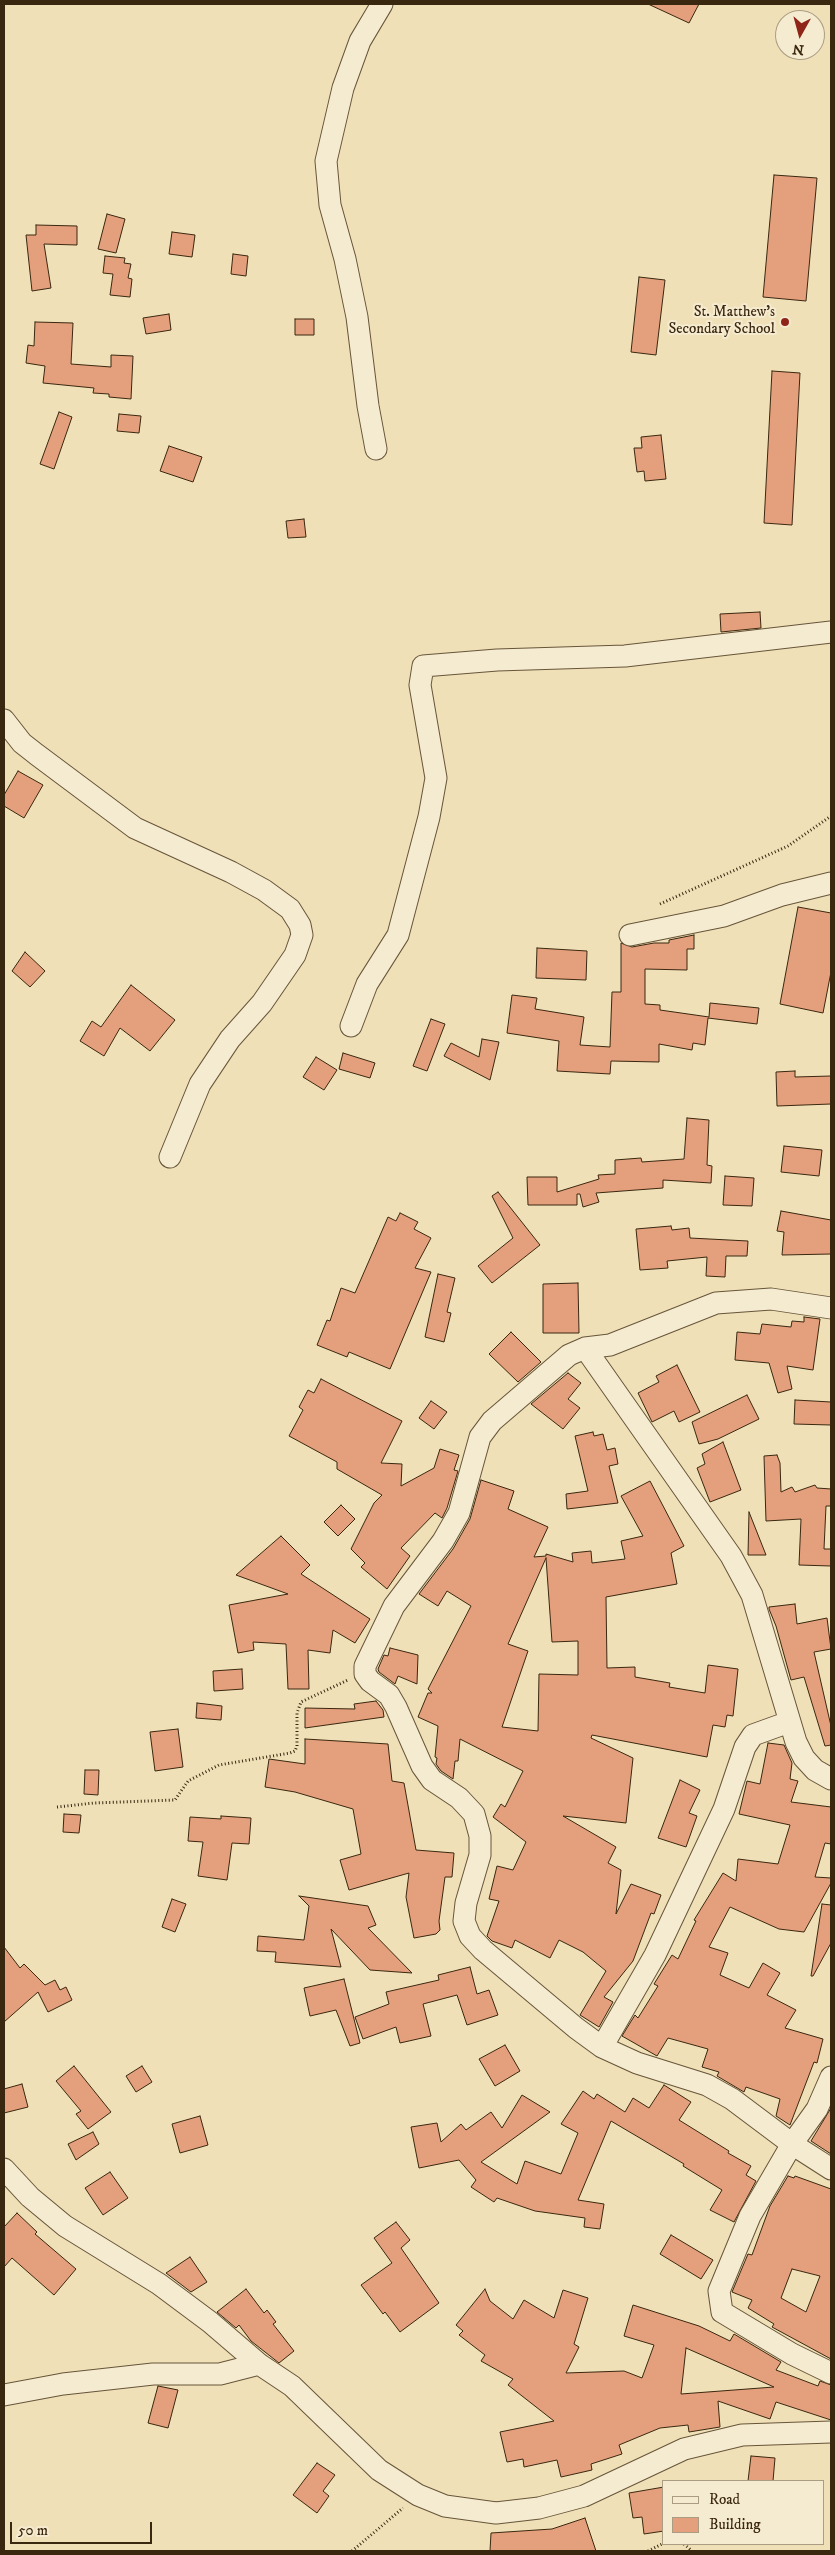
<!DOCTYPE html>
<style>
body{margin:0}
#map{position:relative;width:835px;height:2555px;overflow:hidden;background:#efe0b7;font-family:"IM FELL DW Pica",serif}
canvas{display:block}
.frame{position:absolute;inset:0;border:5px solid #3a270f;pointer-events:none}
.legend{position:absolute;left:662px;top:2480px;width:162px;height:65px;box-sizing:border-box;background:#f5ebd0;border:1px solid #aa9d83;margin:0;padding:6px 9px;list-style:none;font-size:15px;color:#3a270f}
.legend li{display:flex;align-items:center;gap:10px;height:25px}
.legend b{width:25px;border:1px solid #aa9d83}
.north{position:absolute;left:775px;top:10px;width:50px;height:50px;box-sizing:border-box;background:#f5ebd0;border:1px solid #aa9d83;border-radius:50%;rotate:187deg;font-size:14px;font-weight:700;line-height:20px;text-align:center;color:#3a270f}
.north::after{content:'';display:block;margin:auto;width:18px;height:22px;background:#8f2418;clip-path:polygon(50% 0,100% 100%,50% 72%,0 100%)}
.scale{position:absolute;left:10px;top:2522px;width:142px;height:22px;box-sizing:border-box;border:2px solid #3a270f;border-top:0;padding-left:6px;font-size:15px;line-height:18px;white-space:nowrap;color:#3a270f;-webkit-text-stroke:4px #f5ebd0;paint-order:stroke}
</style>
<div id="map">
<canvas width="835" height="2555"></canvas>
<div class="frame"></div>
<ul class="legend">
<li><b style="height:6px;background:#f5ebd0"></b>Road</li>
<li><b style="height:14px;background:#e49f7d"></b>Building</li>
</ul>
<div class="north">N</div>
<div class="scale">50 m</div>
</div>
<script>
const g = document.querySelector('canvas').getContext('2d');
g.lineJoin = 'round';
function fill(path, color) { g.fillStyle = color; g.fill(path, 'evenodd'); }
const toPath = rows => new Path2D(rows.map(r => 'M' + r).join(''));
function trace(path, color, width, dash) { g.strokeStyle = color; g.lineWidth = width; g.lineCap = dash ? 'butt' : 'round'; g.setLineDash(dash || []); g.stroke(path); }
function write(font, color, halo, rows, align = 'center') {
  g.font = font + ' "IM FELL DW Pica",serif'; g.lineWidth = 4; g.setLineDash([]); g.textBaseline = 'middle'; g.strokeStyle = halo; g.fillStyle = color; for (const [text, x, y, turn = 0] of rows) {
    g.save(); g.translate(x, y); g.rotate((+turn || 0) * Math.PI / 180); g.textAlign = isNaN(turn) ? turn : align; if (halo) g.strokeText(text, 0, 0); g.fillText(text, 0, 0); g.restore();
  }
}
const building = toPath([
 [648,4,699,4,689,23,648,4],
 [774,175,817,178,806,301,763,297,774,175],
 [107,214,125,219,116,253,98,249,107,214],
 [36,225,77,226,77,245,44,244,51,288,32,291,26,235,36,235,36,225],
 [172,232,195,235,192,257,169,254,172,232],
 [233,254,248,256,246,276,231,274,233,254],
 [105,256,125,258,124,263,131,264,128,278,132,279,130,297,110,295,113,274,103,273,105,256],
 [639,277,665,280,656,355,631,352,639,277],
 [169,314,171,330,146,334,143,318,169,314],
 [295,319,314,319,314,335,295,335,295,319],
 [35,322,73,323,71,364,111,367,111,355,133,356,131,399,109,397,109,394,93,393,94,388,43,383,45,366,26,363,28,345,34,346,35,322],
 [772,371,800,373,792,525,764,523,772,371],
 [59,412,72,417,54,469,40,464,59,412],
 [119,414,141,416,139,433,117,431,119,414],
 [661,435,666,479,645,481,644,471,637,472,634,448,642,448,641,437,661,435],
 [169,446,202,457,193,482,160,471,169,446],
 [304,519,306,537,288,538,286,521,304,519],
 [760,612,761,628,721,632,720,614,760,612],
 [18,771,43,785,24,818,4,806,4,795,18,771],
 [798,907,831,913,831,972,823,1013,780,1004,798,907],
 [694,935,694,949,687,949,687,970,645,969,645,1004,660,1005,660,1010,709,1017,710,1003,759,1008,757,1024,708,1018,705,1045,693,1043,692,1050,659,1044,659,1062,611,1061,610,1074,557,1071,559,1041,507,1033,512,995,537,998,535,1009,584,1017,580,1045,610,1047,612,992,621,992,621,943,632,947,654,943,669,943,669,940,694,935],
 [537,948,587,951,586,980,536,978,537,948],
 [25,952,45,971,30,987,12,971,25,952],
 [131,985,175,1020,150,1051,120,1028,104,1056,80,1041,92,1021,101,1027,131,985],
 [431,1019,445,1024,427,1071,413,1066,431,1019],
 [482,1039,499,1042,490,1080,444,1056,451,1043,479,1057,482,1039],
 [343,1053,375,1063,370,1078,339,1069,343,1053],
 [316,1057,337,1070,324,1090,303,1077,316,1057],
 [795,1071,795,1077,831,1076,831,1104,777,1106,776,1072,795,1071],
 [687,1118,709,1120,707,1165,712,1166,711,1183,663,1180,663,1188,596,1193,599,1202,583,1207,580,1194,577,1194,577,1205,528,1205,527,1177,557,1177,557,1192,599,1179,598,1175,615,1174,615,1160,641,1158,642,1162,684,1159,687,1118],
 [784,1146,822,1150,819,1176,781,1172,784,1146],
 [725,1176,754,1178,752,1206,723,1205,725,1176],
 [498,1192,540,1245,492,1283,478,1266,513,1238,492,1196,498,1192],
 [781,1211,831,1220,831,1254,782,1255,784,1232,777,1231,781,1211],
 [400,1213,418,1222,414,1229,431,1238,415,1268,431,1272,390,1369,349,1352,347,1357,317,1345,327,1320,330,1321,341,1288,355,1293,388,1217,396,1221,400,1213],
 [671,1226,672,1230,689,1228,690,1238,748,1241,747,1256,726,1256,725,1277,706,1276,707,1257,667,1261,668,1268,640,1270,636,1229,671,1226],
 [438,1274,455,1278,447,1312,451,1313,444,1342,425,1337,438,1274],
 [578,1283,579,1333,543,1333,543,1284,578,1283],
 [804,1317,820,1319,813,1370,787,1366,792,1389,778,1393,769,1363,735,1360,737,1332,760,1334,762,1324,791,1327,792,1321,804,1322,804,1317],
 [511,1332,541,1362,518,1382,489,1354,511,1332],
 [677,1365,700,1412,679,1422,674,1411,652,1422,638,1393,659,1382,656,1376,677,1365],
 [568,1373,581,1383,568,1399,580,1408,563,1429,531,1404,568,1373],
 [321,1379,402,1421,381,1463,402,1464,401,1486,434,1468,440,1449,459,1455,454,1470,458,1471,447,1508,442,1518,435,1513,401,1548,410,1556,387,1589,361,1567,365,1563,351,1549,374,1503,382,1495,337,1469,337,1462,289,1436,303,1410,299,1407,308,1390,314,1393,321,1379],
 [747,1395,759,1419,718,1439,699,1444,692,1422,747,1395],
 [795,1400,831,1402,831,1425,794,1424,795,1400],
 [431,1401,447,1412,434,1429,419,1418,431,1401],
 [593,1432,594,1436,603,1434,607,1450,615,1448,618,1464,609,1466,618,1503,567,1509,566,1494,588,1491,575,1436,593,1432],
 [723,1442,741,1490,710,1502,697,1468,705,1464,702,1454,723,1442],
 [777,1455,780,1463,781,1492,792,1487,795,1492,815,1485,817,1488,831,1489,831,1506,826,1506,824,1549,831,1549,831,1566,799,1565,801,1519,766,1521,764,1456,777,1455],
 [481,1480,514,1491,508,1509,548,1527,534,1557,546,1556,546,1554,573,1562,572,1553,591,1551,592,1563,625,1559,621,1541,643,1536,621,1496,650,1481,684,1546,671,1553,677,1584,606,1597,607,1668,635,1667,635,1677,670,1683,669,1687,705,1693,708,1665,738,1669,733,1716,727,1715,725,1727,713,1725,707,1757,592,1735,591,1738,633,1758,626,1823,563,1816,616,1847,608,1863,621,1870,616,1914,631,1884,661,1895,654,1914,651,1913,633,1961,604,1997,613,2002,599,2027,580,2015,606,1971,583,1952,559,1940,550,1958,515,1940,512,1948,492,1941,487,1936,499,1901,489,1899,497,1866,513,1870,526,1842,493,1817,501,1804,505,1807,523,1771,460,1739,458,1761,455,1761,453,1779,441,1771,436,1764,437,1758,435,1757,438,1726,418,1717,428,1693,432,1693,428,1689,471,1606,447,1591,438,1606,419,1594,453,1549,470,1519,481,1480],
 [546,1558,552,1642,578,1641,578,1675,539,1674,538,1731,502,1727,528,1651,508,1644,546,1558],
 [341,1505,355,1519,338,1536,324,1522,341,1505],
 [749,1512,766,1555,748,1555,749,1512],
 [281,1536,310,1565,301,1574,370,1619,355,1643,333,1630,330,1653,308,1650,309,1689,288,1689,286,1644,253,1642,254,1650,238,1653,229,1605,288,1594,236,1575,281,1536],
 [795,1604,797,1624,827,1618,831,1649,814,1652,831,1726,831,1745,825,1746,804,1677,791,1680,776,1626,769,1609,769,1607,795,1604],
 [390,1648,418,1655,417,1684,398,1676,395,1684,379,1672,378,1669,384,1655,388,1656,390,1648],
 [242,1669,243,1689,214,1691,213,1671,242,1669],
 [376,1701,383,1710,384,1717,305,1728,305,1708,355,1709,354,1704,376,1701],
 [197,1703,222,1706,221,1720,196,1718,197,1703],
 [178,1729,183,1767,155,1771,150,1732,178,1729],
 [305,1739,388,1744,392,1781,404,1783,416,1850,454,1853,452,1877,445,1877,439,1921,440,1930,436,1934,414,1938,406,1897,409,1873,349,1890,340,1860,361,1854,353,1809,295,1792,265,1787,269,1759,305,1764,305,1739],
 [768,1743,784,1745,792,1763,790,1779,798,1781,791,1802,831,1807,831,1844,825,1843,815,1877,831,1878,831,1883,804,1932,779,1929,730,1907,709,1947,728,1953,720,1975,749,1988,763,1963,780,1973,767,1995,796,2010,785,2028,823,2039,817,2063,814,2062,790,2125,776,2116,780,2099,746,2087,744,2092,717,2076,719,2072,702,2067,708,2049,668,2038,657,2056,622,2036,635,2015,638,2018,658,1986,654,1984,672,1955,678,1959,696,1921,694,1920,723,1873,736,1881,738,1859,778,1864,790,1825,739,1814,747,1781,760,1784,768,1743],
 [85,1770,99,1770,98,1795,84,1794,85,1770],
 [680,1780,700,1790,689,1813,697,1816,686,1847,658,1838,680,1780],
 [64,1814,81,1815,79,1833,63,1832,64,1814],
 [221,1816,251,1818,249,1844,232,1843,227,1880,198,1876,203,1842,188,1841,190,1817,221,1819,221,1816],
 [299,1896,368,1906,376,1925,368,1928,412,1973,370,1970,331,1929,341,1967,275,1962,276,1952,257,1951,258,1936,304,1940,309,1906,299,1896],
 [172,1899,186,1904,175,1932,162,1927,172,1899],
 [822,1904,831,1905,831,1943,813,1976,811,1976,822,1904],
 [4,1947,20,1968,24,1964,45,1985,55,1980,60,1990,66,1987,72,2000,48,2012,38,1992,4,2022,4,1947],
 [470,1967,477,1994,489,1990,498,2015,467,2025,457,1995,423,2004,431,2036,400,2043,396,2027,363,2039,355,2017,389,2004,386,1992,439,1980,438,1975,470,1967],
 [344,1979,360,2043,350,2046,336,2010,310,2016,304,1988,344,1979],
 [505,2045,520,2071,495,2086,479,2059,505,2045],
 [74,2066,111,2112,88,2129,76,2114,81,2111,56,2081,74,2066],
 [142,2066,152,2082,136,2092,126,2076,142,2066],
 [22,2084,28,2107,4,2113,4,2089,22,2084],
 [664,2085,691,2102,679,2120,729,2151,728,2153,751,2166,746,2175,756,2181,734,2222,710,2210,722,2190,683,2166,684,2164,611,2121,578,2200,604,2204,600,2229,584,2227,585,2218,535,2211,497,2198,494,2202,471,2187,476,2180,459,2160,419,2168,411,2127,437,2123,441,2142,461,2124,466,2130,491,2112,502,2128,522,2095,550,2112,481,2162,517,2184,525,2161,561,2174,578,2133,561,2124,583,2091,594,2099,597,2094,625,2112,633,2098,649,2108,664,2085],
 [831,2108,831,2154,811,2141,831,2108],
 [200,2116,208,2145,180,2153,172,2124,200,2116],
 [93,2132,99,2144,76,2160,68,2144,93,2132],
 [110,2172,128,2198,103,2215,85,2188,110,2172],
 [788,2176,794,2178,795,2176,831,2189,831,2359,772,2327,774,2324,748,2308,752,2300,732,2292,748,2254,752,2255,770,2206,788,2176],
 [792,2269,820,2276,806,2312,781,2298,792,2269],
 [17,2213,37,2232,35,2234,76,2269,54,2295,12,2258,4,2267,4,2227,17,2213],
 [396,2222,410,2240,401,2248,439,2303,400,2332,385,2312,383,2314,361,2285,392,2263,374,2238,396,2222],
 [671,2235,713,2260,701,2279,660,2254,671,2235],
 [190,2257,207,2282,191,2292,166,2273,190,2257],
 [246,2289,264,2313,267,2310,276,2322,273,2324,294,2351,279,2363,251,2341,239,2325,236,2328,217,2312,246,2289],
 [485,2289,490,2301,513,2319,524,2300,554,2318,563,2290,588,2298,574,2344,579,2347,566,2373,624,2371,642,2378,654,2345,624,2336,633,2305,699,2326,730,2341,734,2334,781,2362,776,2370,818,2386,820,2381,831,2385,831,2420,776,2402,770,2419,718,2401,720,2427,689,2432,688,2425,660,2428,619,2445,622,2454,591,2464,592,2470,561,2477,557,2460,524,2467,523,2459,507,2462,500,2432,554,2421,508,2385,513,2379,481,2361,485,2355,459,2335,463,2331,456,2325,485,2289],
 [686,2348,774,2387,681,2394,686,2348],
 [158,2386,178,2390,168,2428,148,2423,158,2386],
 [751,2456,775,2458,773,2481,748,2481,751,2456],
 [317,2463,335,2475,323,2491,329,2496,317,2513,293,2495,317,2463],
 [664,2487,664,2531,644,2534,642,2517,633,2518,629,2493,664,2487],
 [585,2518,596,2551,490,2551,491,2533,552,2529,585,2518]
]);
const path = toPath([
 [660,904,788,846,831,816],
 [57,1807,94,1803,175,1800,188,1781,219,1765,290,1753,295,1751,297,1746,297,1713,301,1702,348,1680],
 [684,2544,692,2551],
 [352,2551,403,2508],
 [648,2551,664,2543]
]);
const minor = toPath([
 [376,449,368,406,357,317,345,259,330,205,326,161,343,88,360,41,382,4],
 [4,720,22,743,36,754,135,828,231,872,264,890,290,909,300,925,302,935,295,955,262,1003,230,1039,200,1084,170,1157],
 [630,935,724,916,782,895,831,883],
 [351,1026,367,984,398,935,429,817,436,778,420,685,423,666,497,660,625,656,831,632],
 [831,1308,771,1299,716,1303,610,1345,585,1348,569,1355,492,1421,480,1437,459,1513,443,1541,394,1606,365,1666,365,1674,370,1681,389,1695,396,1707,422,1766,432,1780,459,1798,474,1814,480,1836,480,1855,466,1903,464,1921,470,1936,483,1950,576,2028,602,2047,637,2063,707,2085,732,2099,792,2144,831,2169],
 [585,1348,731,1556,752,1595,796,1742,804,1758,815,1770,831,1779],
 [602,2047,655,1955,724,1809,745,1747,753,1735,789,1722],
 [831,2077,817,2109,792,2144,750,2216,719,2291,722,2312,792,2354,831,2373],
 [4,2169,30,2197,65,2226,159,2284,210,2322,259,2364,292,2386,379,2470,418,2495,445,2506,496,2513,539,2508,584,2496,684,2449,742,2435,831,2432],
 [4,2395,63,2384,153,2374,220,2374,259,2364]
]);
const markers = [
 [785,322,5,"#8f2418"]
];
const poiNames = [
 ["St. Matthew's",775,313],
 ["Secondary School",775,330]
];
fill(building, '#e49f7d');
trace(building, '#3a270f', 1);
trace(minor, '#675539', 23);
trace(path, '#3a270f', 3, [1, 2.5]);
trace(minor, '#f5ebd0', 21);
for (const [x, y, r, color] of markers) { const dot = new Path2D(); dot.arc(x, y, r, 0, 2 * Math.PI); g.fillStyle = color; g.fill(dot); trace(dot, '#f5ebd0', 2); }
write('15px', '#3a270f', '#f5ebd0', poiNames, 'right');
</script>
